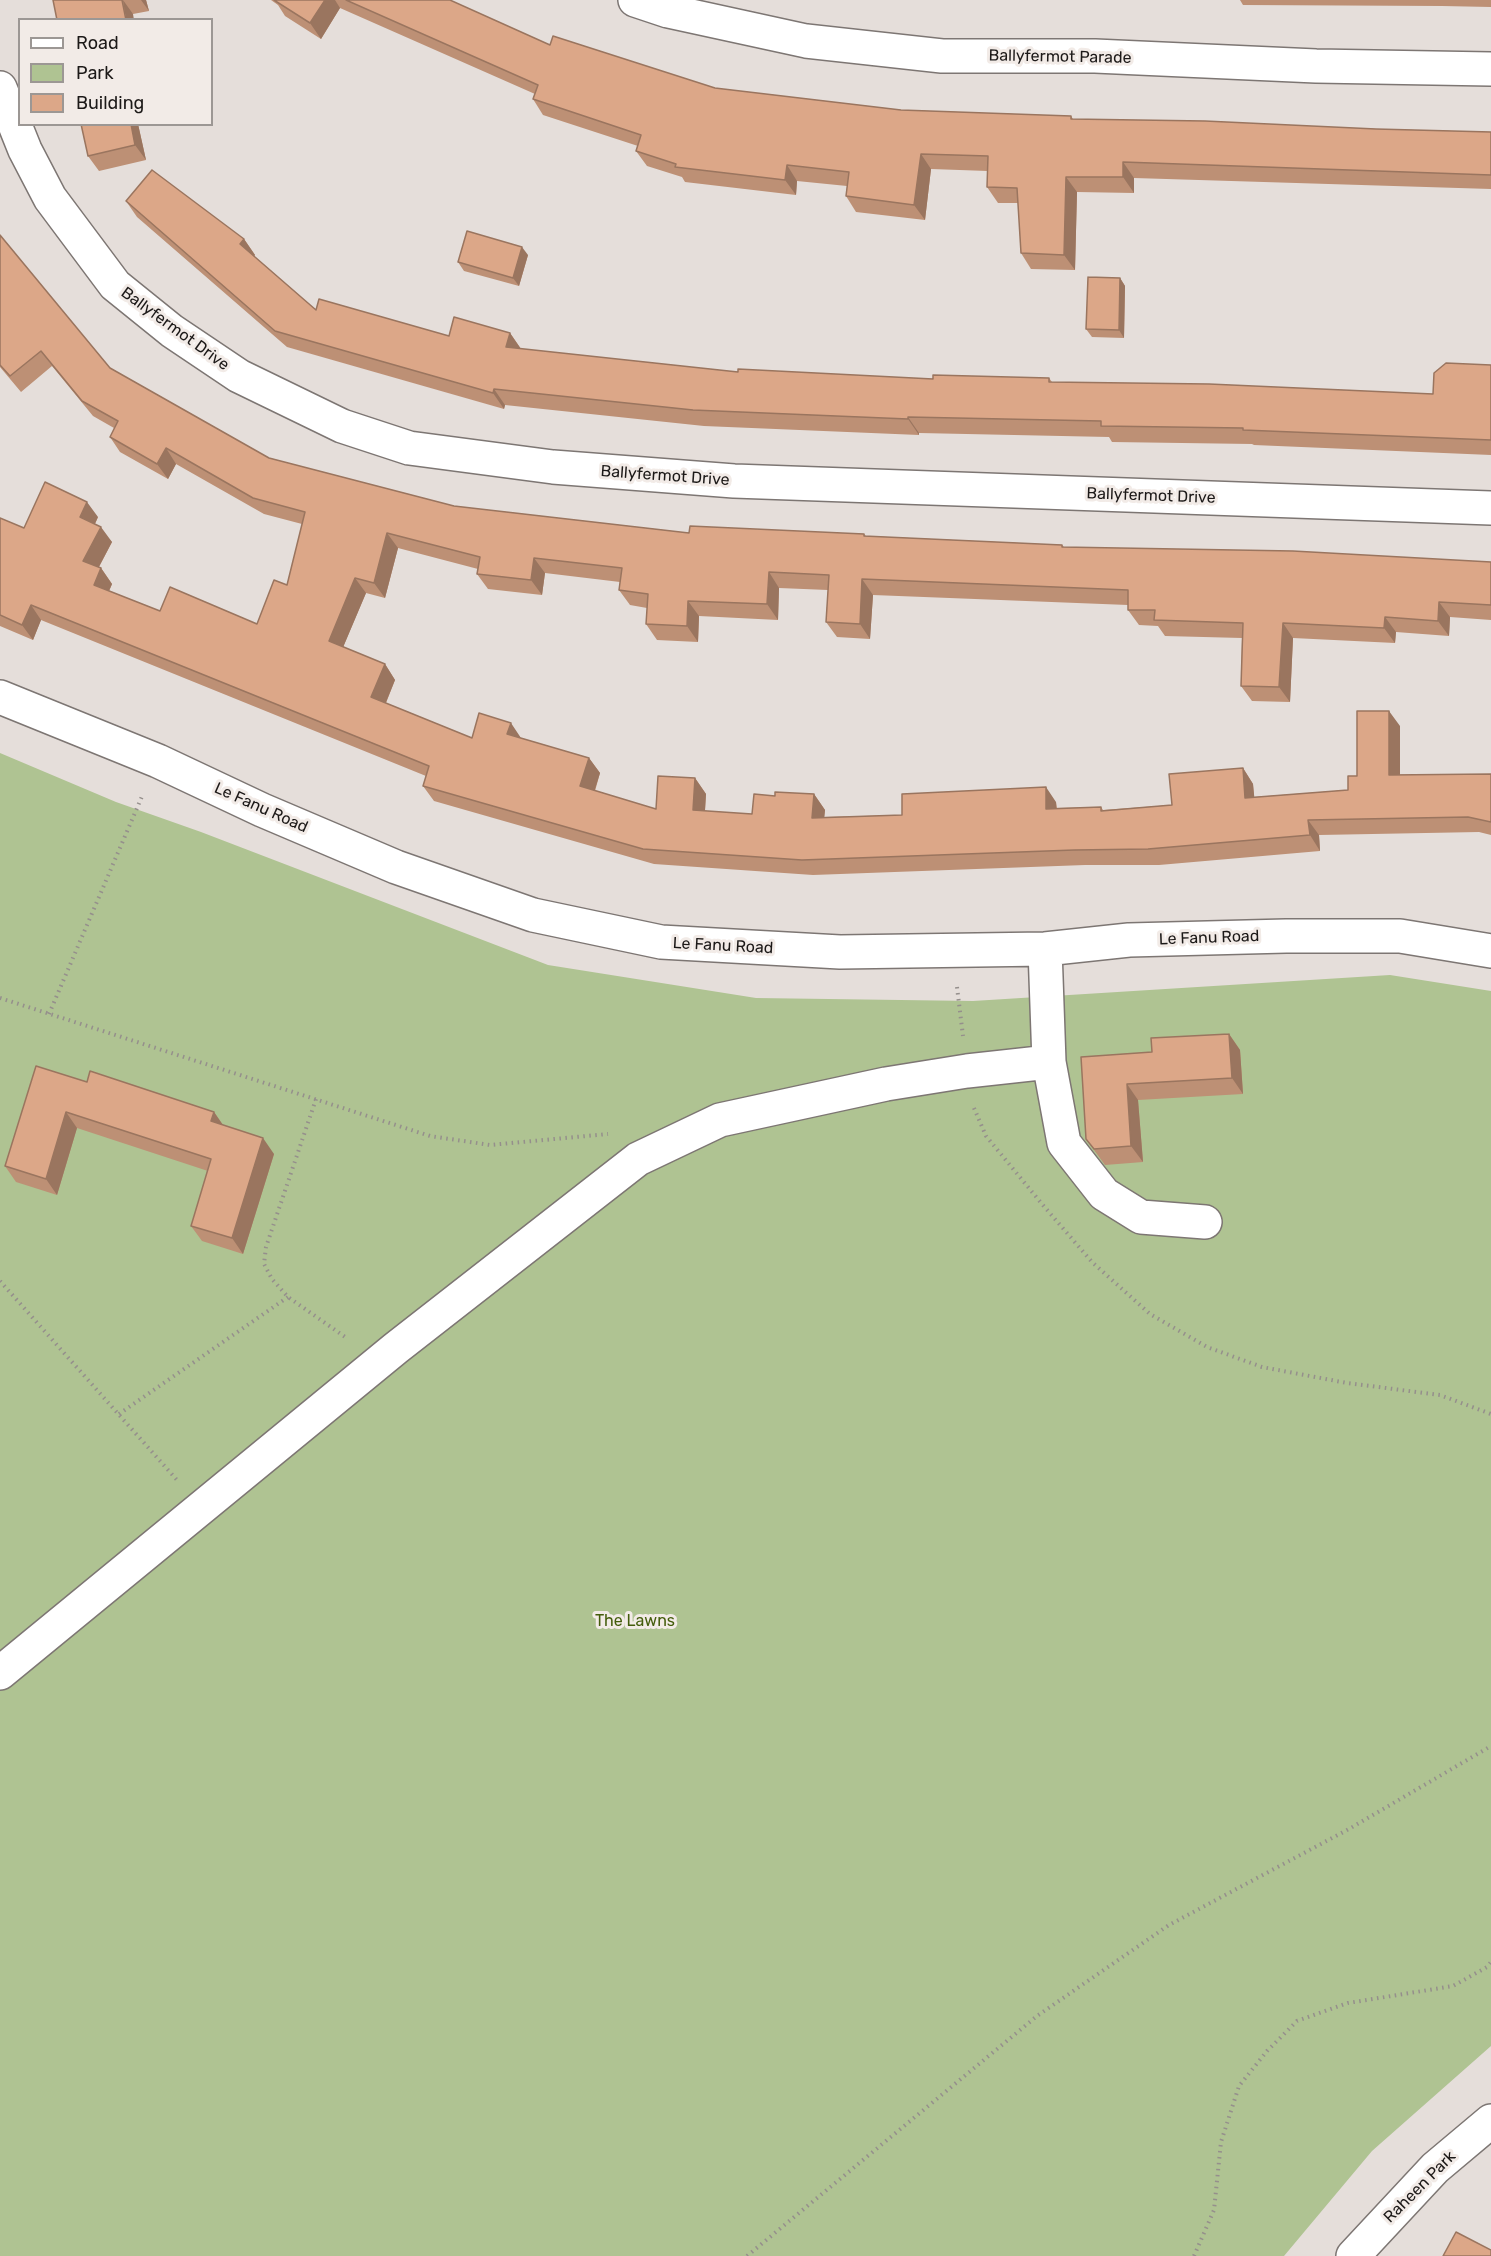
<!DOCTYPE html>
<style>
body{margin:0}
#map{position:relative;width:1491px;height:2256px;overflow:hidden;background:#e5deda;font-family:Rubik,sans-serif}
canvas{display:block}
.legend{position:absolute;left:18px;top:18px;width:195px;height:108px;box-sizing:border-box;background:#f2ebe7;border:2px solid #9c9794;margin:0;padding:8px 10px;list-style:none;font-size:18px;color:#1c1918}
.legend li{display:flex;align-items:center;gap:12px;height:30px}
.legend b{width:30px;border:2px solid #9c9794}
</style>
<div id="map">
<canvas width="1491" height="2256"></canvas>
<ul class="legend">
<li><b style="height:8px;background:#fff"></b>Road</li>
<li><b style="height:16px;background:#afc392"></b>Park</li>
<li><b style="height:16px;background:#dca788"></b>Building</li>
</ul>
</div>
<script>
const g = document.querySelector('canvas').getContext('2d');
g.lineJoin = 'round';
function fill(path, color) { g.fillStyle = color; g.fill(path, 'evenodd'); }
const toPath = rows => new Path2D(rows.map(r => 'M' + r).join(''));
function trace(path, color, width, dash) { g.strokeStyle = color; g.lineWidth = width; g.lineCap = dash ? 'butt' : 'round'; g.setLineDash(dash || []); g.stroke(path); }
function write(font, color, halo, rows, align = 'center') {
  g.font = font + ' Rubik,sans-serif'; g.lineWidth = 6; g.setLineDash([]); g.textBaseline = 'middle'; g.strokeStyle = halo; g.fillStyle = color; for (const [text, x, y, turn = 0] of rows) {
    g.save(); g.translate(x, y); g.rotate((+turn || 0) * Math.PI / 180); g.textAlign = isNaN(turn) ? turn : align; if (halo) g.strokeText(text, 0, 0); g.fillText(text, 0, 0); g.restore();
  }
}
const green = toPath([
 [0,753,116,802,201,832,548,965,756,998,973,1001,1390,975,1491,991,1491,2046,1372,2151,1284,2256,0,2256]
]);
const path = toPath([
 [957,987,963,1036],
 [0,998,430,1136,490,1145,608,1134],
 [49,1014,143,794],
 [316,1099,266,1247,264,1264,272,1279,288,1297,348,1339],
 [974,1108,986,1136,1042,1204,1092,1262,1150,1314,1207,1347,1262,1367,1347,1383,1440,1395,1491,1414],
 [0,1281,177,1480],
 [119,1414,288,1297],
 [747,2256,1037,2016,1169,1925,1349,1829,1491,1746],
 [1194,2256,1214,2210,1221,2142,1239,2086,1267,2051,1297,2021,1348,2003,1453,1986,1487,1967,1491,1962]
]);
const minor = toPath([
 [635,0,668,11,806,41,942,56,1095,56,1316,66,1491,69],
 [0,88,25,150,50,198,115,285,172,331,239,376,342,426,409,448,553,467,734,481,1491,508],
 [0,697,158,761,262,810,396,867,533,915,661,942,840,952,1045,949,1129,940,1286,936,1400,936,1491,951],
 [1049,1062,1064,1143,1104,1194,1141,1217,1205,1222],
 [0,1673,396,1348,638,1159,720,1120,886,1084,967,1071,1049,1062,1045,949],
 [1353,2256,1435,2168,1491,2121]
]);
const wall = toPath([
 [53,0,146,0,149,11,133,14],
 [271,0,450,0,550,45,715,88,901,110,1071,116,1073,119,1376,129,1491,132,1491,207,1491,189,1134,178,1134,193,1077,192,1075,270,1031,269,1021,253,1018,203,998,203,987,187,988,171,931,169,925,220,856,212,846,196,847,186,797,181,796,195,685,182,682,177,647,166,636,151,638,146,543,115,533,99,535,94,340,8,321,39,285,16,278,5],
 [1240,0,1491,0,1491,7,1442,6,1243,5],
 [81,124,138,124,146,160,99,171,88,156],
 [126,201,244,239,255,255,254,256,316,310,449,336,510,333,521,349,738,372,933,379,1049,378,1052,382,1433,394,1491,365,1491,455,1254,445,1252,444,1112,442,1109,437,919,433,919,435,704,426,505,405,504,409,287,347,137,217],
 [0,235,110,368,269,458,454,506,689,533,864,534,866,536,1062,545,1064,547,1491,562,1491,620,1450,617,1449,636,1396,632,1395,643,1293,638,1290,702,1252,701,1241,686,1242,638,1165,636,1158,626,1139,625,1128,610,1128,605,873,595,870,639,837,637,826,622,828,590,779,588,778,620,699,616,698,642,657,640,646,624,647,608,630,605,619,590,620,582,545,573,542,595,488,589,477,574,478,569,398,548,385,598,366,593,343,647,385,664,395,680,386,703,472,738,521,738,589,758,600,773,595,791,656,809,695,778,706,794,705,811,752,814,775,796,814,794,825,810,824,817,902,815,1056,802,1057,808,1101,807,1103,810,1172,805,1243,768,1253,784,1254,797,1348,790,1357,776,1400,726,1400,775,1491,774,1491,835,1479,832,1319,835,1320,851,1159,865,1085,865,813,875,654,864,434,801,423,786,426,776,41,620,33,640,0,626,0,518,24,528,98,517,95,524,112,542,99,567,101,568,112,584,109,591,160,611,257,624,287,585,302,524,264,514,176,464,168,479,120,452,110,437,114,428,93,416,52,366,21,392,0,367],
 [528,255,519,286,464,271,458,262],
 [1120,278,1125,286,1124,338,1092,337,1086,329],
 [1229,1034,1240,1050,1243,1094,1138,1100,1143,1162,1105,1165,1086,1139,1081,1057,1152,1052],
 [87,1082,214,1112,223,1125,274,1154,243,1254,202,1241,191,1226,208,1171,77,1128,57,1195,16,1182,5,1166]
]);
const shadedWall = toPath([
 [123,0,133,14,134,20,126,20],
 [141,0,146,0,149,11],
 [325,0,335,0,340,8,321,39,310,23],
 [131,124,138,124,146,160,135,145],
 [921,154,931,169,925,220,914,205],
 [1123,162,1134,178,1134,193,1123,177],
 [787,165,797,181,796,195,785,180],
 [1066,177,1077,192,1075,270,1064,255],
 [244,239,255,255,251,260,240,244],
 [522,247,528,255,519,286,513,278],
 [1120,278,1125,286,1124,338,1119,330],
 [510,333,521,349,506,347],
 [494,389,505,405,504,409,493,393],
 [908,417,919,433,919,435,908,419],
 [166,448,176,464,168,479,157,464],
 [87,502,98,517,91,532,80,517],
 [101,527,112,542,94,576,83,561],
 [387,533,398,548,385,598,374,583],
 [534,558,545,573,542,595,531,580],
 [101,568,112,584,105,600,94,585],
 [769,572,779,588,778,620,767,604],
 [355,578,366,593,339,657,329,641],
 [862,579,873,595,870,639,860,624],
 [688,601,699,616,698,642,687,626],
 [1439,602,1450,617,1449,636,1438,621],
 [31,605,41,620,33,640,22,625],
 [1385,617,1396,632,1395,643,1384,628],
 [1283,623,1293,638,1290,702,1279,687],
 [385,664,395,680,382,712,371,697],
 [1389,711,1400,726,1400,790,1389,775],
 [511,723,521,738,507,734],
 [589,758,600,773,591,802,580,786],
 [1243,768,1253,784,1256,814,1245,798],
 [695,778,706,794,704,825,693,810],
 [1046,787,1056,802,1057,824,1046,809],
 [814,794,825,810,823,833,812,818],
 [1308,820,1319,835,1320,851,1310,835],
 [1229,1034,1240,1050,1243,1094,1232,1078],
 [1127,1084,1138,1100,1143,1162,1131,1146],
 [66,1112,77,1128,57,1195,46,1179],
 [214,1112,225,1128,211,1121],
 [263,1138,274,1154,243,1254,232,1238]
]);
const building = toPath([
 [53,0,122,0,126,20,57,20,53,0],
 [274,0,325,0,310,23,274,0],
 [346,0,450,0,550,45,553,36,715,88,901,110,1071,116,1071,119,1205,121,1376,129,1491,132,1491,175,1123,162,1123,177,1066,177,1064,255,1021,253,1017,188,987,187,988,156,921,154,914,205,846,196,849,172,787,165,785,180,675,167,676,164,636,151,641,135,533,99,538,85,346,0],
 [81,124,131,124,135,145,88,156,81,124],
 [152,170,244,239,240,244,316,310,319,299,449,336,454,317,510,333,506,347,738,372,738,369,933,379,933,375,1049,378,1049,382,1209,384,1433,394,1434,373,1446,363,1491,365,1491,440,1243,430,1243,428,1101,426,1101,421,908,417,908,419,693,410,494,389,493,393,275,331,126,201,152,170],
 [467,231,522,247,513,278,458,262,467,231],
 [0,235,110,368,269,458,454,506,689,533,690,526,864,534,864,536,1062,545,1062,547,1293,551,1491,562,1491,605,1439,602,1438,621,1385,617,1384,628,1283,623,1279,687,1241,686,1243,623,1154,620,1155,610,1128,610,1128,590,862,579,860,624,826,622,829,575,769,572,767,604,688,601,687,626,646,624,648,594,619,590,622,568,534,558,531,580,477,574,480,557,387,533,374,583,355,578,329,641,385,664,371,697,472,738,479,713,511,723,507,734,589,758,580,786,656,809,658,776,695,778,693,810,752,814,754,794,775,796,775,792,814,794,812,818,902,815,902,794,1046,787,1046,809,1101,807,1101,811,1172,805,1169,774,1243,768,1245,798,1348,790,1348,776,1357,776,1357,711,1389,711,1389,775,1491,774,1491,822,1468,817,1308,820,1310,835,1148,849,1074,850,802,860,643,849,423,786,429,766,31,605,22,625,0,615,0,518,24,528,45,482,87,502,80,517,101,527,83,561,101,568,94,585,160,611,170,587,257,624,274,580,287,585,305,512,253,498,166,448,157,464,110,437,118,421,82,401,41,351,10,376,0,365,0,235],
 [1088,277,1120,278,1119,330,1086,329,1088,277],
 [1229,1034,1232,1078,1127,1084,1131,1146,1094,1149,1086,1139,1081,1057,1152,1052,1151,1038,1229,1034],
 [36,1066,87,1082,90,1071,214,1112,211,1121,263,1138,232,1238,191,1226,211,1159,66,1112,46,1179,5,1166,36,1066],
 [1456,2232,1491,2250,1491,2256,1443,2256,1456,2232]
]);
const streetNames = [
 ["Ballyfermot Parade",1060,57,1],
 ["Ballyfermot Drive",175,329,36],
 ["Ballyfermot Drive",665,476,4],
 ["Ballyfermot Drive",1151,496,2],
 ["Le Fanu Road",261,808,24],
 ["Le Fanu Road",1209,938,-2],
 ["Le Fanu Road",723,946,3],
 ["Raheen Park",1420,2187,-45]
];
const parkNames = [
 ["The Lawns",635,1621]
];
fill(green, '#afc392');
trace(minor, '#7d7673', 36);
trace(path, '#958f8c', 4, [1.5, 4.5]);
trace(minor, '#fff', 33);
fill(wall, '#bd9075');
fill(shadedWall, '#9a755f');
fill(building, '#dca788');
trace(building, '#9a755f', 1.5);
write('16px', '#1c1918', '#f2ebe7', streetNames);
write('16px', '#445d0c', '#f2ebe7', parkNames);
</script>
